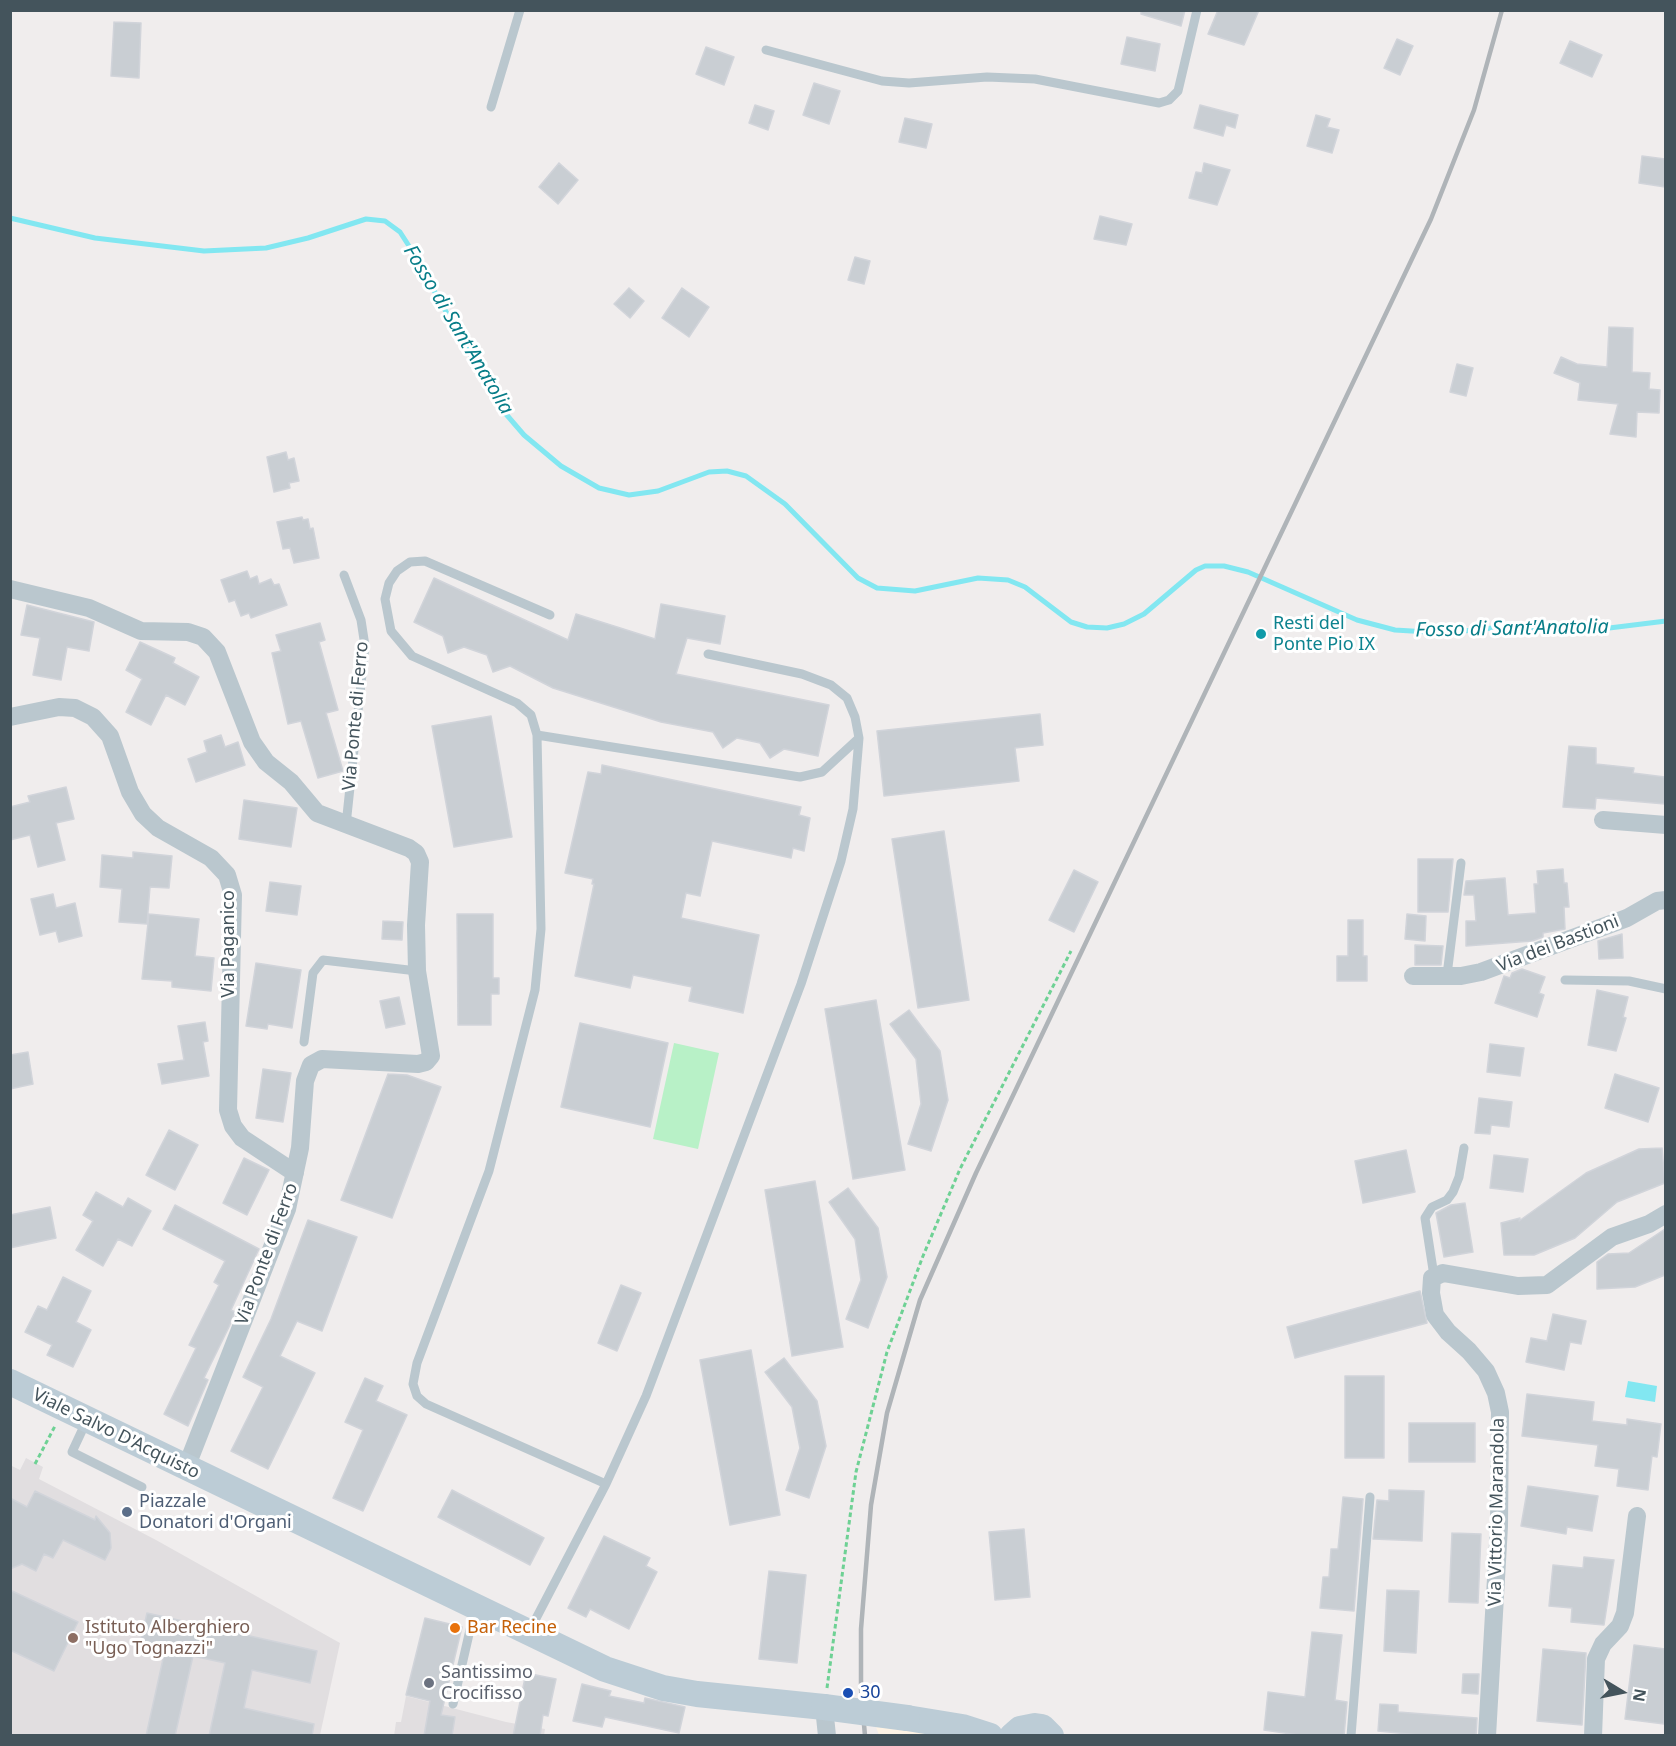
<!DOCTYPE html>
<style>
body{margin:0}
#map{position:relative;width:1676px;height:1746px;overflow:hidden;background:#f0eded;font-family:"Noto Sans",sans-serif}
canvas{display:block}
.frame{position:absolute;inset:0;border:12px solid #44545c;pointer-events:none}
.north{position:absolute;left:1592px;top:1662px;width:60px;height:60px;-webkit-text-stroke:4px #fff;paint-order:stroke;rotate:100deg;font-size:16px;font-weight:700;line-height:24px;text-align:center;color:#44545c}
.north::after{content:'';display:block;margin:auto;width:21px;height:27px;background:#44545c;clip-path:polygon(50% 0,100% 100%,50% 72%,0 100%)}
</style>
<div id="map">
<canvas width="1676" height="1746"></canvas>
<div class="frame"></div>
<div class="north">N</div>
</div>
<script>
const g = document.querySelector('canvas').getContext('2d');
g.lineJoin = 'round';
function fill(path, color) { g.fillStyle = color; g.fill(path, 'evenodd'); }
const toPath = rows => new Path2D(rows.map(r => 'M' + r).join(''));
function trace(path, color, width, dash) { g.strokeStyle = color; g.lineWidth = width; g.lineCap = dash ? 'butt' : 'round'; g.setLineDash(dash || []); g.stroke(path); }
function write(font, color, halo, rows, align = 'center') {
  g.font = font + ' "Noto Sans",sans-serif'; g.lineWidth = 6; g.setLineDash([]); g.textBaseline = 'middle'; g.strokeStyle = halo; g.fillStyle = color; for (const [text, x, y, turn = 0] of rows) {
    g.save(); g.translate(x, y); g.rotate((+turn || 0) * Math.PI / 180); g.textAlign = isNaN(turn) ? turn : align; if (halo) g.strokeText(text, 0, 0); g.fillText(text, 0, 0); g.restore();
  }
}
const commercial = toPath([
 [876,1727,955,1735,879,1735]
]);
const education = toPath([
 [26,1458,43,1467,39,1479,156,1540,340,1643,320,1735,11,1735,10,1465,20,1470],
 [406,1696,506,1722,545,1729,544,1736,394,1736,396,1722,401,1722]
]);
const green = toPath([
 [674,1043,719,1053,698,1149,653,1139]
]);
const water = toPath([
 [1628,1381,1657,1386,1655,1402,1625,1397]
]);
const stream = toPath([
 [10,218,95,238,204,251,266,248,308,238,366,219,385,221,400,232,409,246,499,406,524,435,561,466,599,488,629,495,658,491,709,472,727,471,746,476,785,504,858,578,877,588,915,591,978,578,1008,580,1025,587,1071,622,1087,627,1107,628,1124,624,1144,614,1196,570,1205,566,1224,566,1248,572,1357,620,1395,630,1444,633,1502,627,1585,631,1666,621]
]);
const building = toPath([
 [1141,10,1185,10,1181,26,1141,14,1141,10],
 [1218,10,1259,10,1244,45,1208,34,1218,10],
 [114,22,141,23,139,78,111,76,114,22],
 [1127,37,1160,44,1155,71,1121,64,1127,37],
 [1397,39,1413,46,1400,75,1384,68,1397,39],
 [1570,41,1602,55,1592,77,1560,63,1570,41],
 [706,47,734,57,724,85,696,74,706,47],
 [814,83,840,91,829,124,803,115,814,83],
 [755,105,774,111,768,130,749,123,755,105],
 [1200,105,1238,115,1235,128,1226,125,1223,136,1194,128,1200,105],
 [1316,115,1330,119,1327,127,1339,130,1332,153,1307,146,1316,115],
 [905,118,932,124,926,148,899,142,905,118],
 [1642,156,1665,159,1665,187,1639,183,1642,156],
 [559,163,578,180,558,204,539,187,559,163],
 [1204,163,1230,170,1217,205,1189,198,1196,172,1202,173,1204,163],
 [1100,216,1132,224,1126,245,1094,239,1100,216],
 [855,257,870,261,864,284,848,280,855,257],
 [629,288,644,301,630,318,614,304,629,288],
 [682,288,709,307,689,337,662,318,682,288],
 [1609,327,1633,328,1632,372,1650,373,1649,389,1660,390,1659,413,1637,412,1636,437,1610,434,1618,404,1578,400,1580,383,1554,373,1561,357,1577,364,1607,367,1609,327],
 [1457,364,1473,368,1466,396,1450,392,1457,364],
 [286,452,288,460,294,458,299,481,289,483,290,488,274,492,267,457,286,452],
 [302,517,303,520,308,519,310,529,313,528,319,558,294,563,290,548,283,549,277,522,302,517],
 [247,571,250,579,257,576,259,584,271,579,274,585,279,584,287,605,251,618,249,613,241,616,235,600,229,602,221,580,247,571],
 [434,578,568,640,576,614,655,639,661,604,725,616,720,644,687,638,676,674,829,705,818,756,784,749,770,758,760,743,737,738,723,748,713,732,661,722,553,688,510,666,493,672,487,655,464,647,448,653,443,636,414,622,434,578],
 [27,605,94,622,89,651,67,647,61,680,33,675,40,638,21,635,27,605],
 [320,623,325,640,319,642,338,710,326,713,343,771,318,778,301,721,288,724,272,653,281,651,276,635,320,623],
 [140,642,175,658,173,663,199,677,185,705,166,695,151,725,126,712,142,679,126,670,140,642],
 [1040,714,1043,745,1015,748,1019,781,884,796,877,731,1040,714],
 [491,716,512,837,454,847,432,726,491,716],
 [221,735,225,747,238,742,245,765,196,782,188,759,207,752,204,741,221,735],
 [1569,746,1596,748,1596,764,1634,768,1633,773,1665,777,1665,804,1596,798,1595,809,1563,807,1569,746],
 [602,765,801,807,799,815,810,818,804,851,793,848,791,858,712,841,700,896,686,893,681,918,759,935,743,1013,689,1001,692,987,633,975,630,988,575,976,594,884,592,884,593,879,565,873,588,772,601,774,602,765],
 [66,787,74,819,56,823,65,860,38,867,30,835,10,840,10,807,30,802,28,796,66,787],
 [244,800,297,808,291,847,239,839,244,800],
 [944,831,969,1000,918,1008,892,839,944,831],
 [133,852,172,856,169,888,150,887,147,924,119,922,122,889,100,887,102,855,133,858,133,852],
 [1418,859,1453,859,1448,912,1418,912,1418,859],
 [1563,869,1564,883,1567,883,1569,907,1564,907,1565,929,1543,933,1543,937,1532,941,1466,946,1466,921,1476,921,1474,895,1464,895,1466,881,1505,878,1508,915,1536,913,1534,884,1538,884,1537,871,1563,869],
 [1074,870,1098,882,1074,932,1049,920,1074,870],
 [270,882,301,886,297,915,266,911,270,882],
 [53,894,56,908,75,903,82,936,59,942,56,931,40,935,31,899,53,894],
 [149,914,199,919,195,956,214,958,211,991,172,987,172,981,142,979,149,914],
 [457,914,493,914,493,978,499,978,499,994,491,994,491,1025,458,1025,457,914],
 [1407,914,1426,916,1425,941,1405,939,1407,914],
 [1348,920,1363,920,1363,956,1367,956,1367,981,1337,981,1337,956,1348,956,1348,920],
 [383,921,403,922,402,940,382,939,383,921],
 [1622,934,1623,958,1599,959,1598,941,1622,934],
 [1415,945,1443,946,1441,965,1415,965,1415,945],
 [256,963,301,970,292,1028,268,1024,267,1029,246,1026,256,963],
 [1522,969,1545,977,1539,993,1544,995,1537,1017,1495,1003,1504,976,1510,978,1512,973,1522,969],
 [1597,990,1628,997,1623,1017,1626,1018,1616,1051,1588,1045,1597,990],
 [399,997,405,1024,386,1028,380,1001,399,997],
 [876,1000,905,1170,853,1179,825,1009,876,1000],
 [909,1010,940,1051,948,1100,931,1151,908,1144,921,1104,916,1059,890,1024,909,1010],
 [205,1022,208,1041,203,1042,209,1076,162,1084,158,1064,184,1060,178,1026,205,1022],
 [580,1023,668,1043,650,1127,561,1107,580,1023],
 [1490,1044,1524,1048,1520,1076,1487,1072,1490,1044],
 [28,1052,33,1084,10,1089,10,1055,28,1052],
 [263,1069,291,1073,283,1122,256,1118,263,1069],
 [388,1074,407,1075,441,1087,392,1218,341,1200,388,1074],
 [1615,1074,1659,1088,1648,1122,1605,1108,1615,1074],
 [1479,1098,1512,1102,1509,1127,1491,1125,1490,1134,1475,1133,1479,1098],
 [169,1130,198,1145,175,1190,146,1175,169,1130],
 [1662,1148,1665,1183,1617,1202,1575,1238,1534,1255,1504,1255,1501,1223,1520,1218,1519,1221,1586,1173,1639,1149,1662,1148],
 [1406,1150,1415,1192,1363,1203,1355,1161,1406,1150],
 [1494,1155,1528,1159,1523,1192,1490,1188,1494,1155],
 [244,1158,269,1170,247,1215,223,1203,244,1158],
 [815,1181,843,1347,792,1356,765,1190,815,1181],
 [848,1188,878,1228,887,1277,868,1328,846,1319,861,1280,855,1239,829,1202,848,1188],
 [96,1192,123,1207,128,1198,151,1211,132,1246,118,1239,103,1266,76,1250,93,1221,83,1215,96,1192],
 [1465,1203,1473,1252,1444,1257,1436,1213,1451,1205,1465,1203],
 [175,1205,259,1249,231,1310,235,1312,229,1327,204,1378,208,1380,188,1426,164,1414,196,1348,189,1345,219,1285,214,1282,225,1261,163,1229,175,1205],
 [50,1207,56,1238,10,1248,10,1215,50,1207],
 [308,1220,357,1237,322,1331,297,1321,280,1356,315,1373,268,1469,231,1451,263,1387,243,1377,271,1319,308,1220],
 [1665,1229,1665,1275,1635,1287,1597,1289,1597,1262,1608,1254,1629,1253,1665,1229],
 [63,1277,91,1291,76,1322,91,1330,73,1367,47,1355,52,1345,25,1332,38,1306,47,1310,63,1277],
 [621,1285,641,1293,617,1351,598,1343,621,1285],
 [1420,1291,1427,1323,1295,1358,1287,1327,1420,1291],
 [1553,1314,1586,1321,1581,1344,1570,1342,1564,1370,1526,1362,1531,1338,1547,1341,1553,1314],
 [751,1350,780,1515,730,1525,700,1360,751,1350],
 [784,1358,817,1401,826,1446,809,1498,786,1490,800,1448,792,1407,765,1372,784,1358],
 [1345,1376,1384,1376,1384,1458,1345,1458,1345,1376],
 [365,1378,383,1386,376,1401,407,1415,363,1511,333,1498,363,1430,345,1422,365,1378],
 [1527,1394,1594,1402,1592,1421,1627,1425,1627,1419,1661,1424,1657,1457,1652,1456,1648,1490,1617,1486,1619,1469,1595,1466,1598,1445,1522,1436,1527,1394],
 [1409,1423,1475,1423,1475,1462,1409,1462,1409,1423],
 [1528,1486,1598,1496,1592,1531,1567,1527,1566,1534,1521,1526,1528,1486],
 [452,1490,544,1538,530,1565,438,1517,452,1490],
 [1389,1490,1424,1491,1422,1541,1373,1539,1377,1500,1389,1501,1389,1490],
 [35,1491,95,1520,96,1516,110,1533,111,1548,105,1560,63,1540,53,1558,44,1554,36,1571,22,1564,10,1569,10,1498,27,1507,35,1491],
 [1343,1497,1363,1499,1354,1611,1320,1608,1323,1577,1329,1577,1331,1549,1338,1549,1343,1497],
 [1024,1529,1030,1597,995,1600,989,1532,1024,1529],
 [1452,1533,1481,1534,1478,1603,1449,1602,1452,1533],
 [604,1536,650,1558,646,1566,657,1572,629,1629,590,1609,586,1617,568,1608,604,1536],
 [1584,1557,1614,1560,1604,1625,1571,1622,1572,1608,1549,1606,1553,1565,1583,1568,1584,1557],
 [769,1571,806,1575,797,1663,759,1659,769,1571],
 [10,1590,78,1622,54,1671,10,1650,10,1590],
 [1387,1590,1419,1591,1416,1653,1384,1651,1387,1590],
 [147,1613,317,1651,310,1683,252,1670,244,1708,314,1724,312,1736,209,1736,225,1663,193,1656,175,1736,146,1736,165,1650,140,1644,147,1613],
 [425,1618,462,1627,441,1715,455,1717,452,1736,424,1736,430,1701,406,1695,425,1618],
 [1312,1632,1342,1635,1335,1700,1347,1702,1344,1736,1305,1736,1264,1730,1268,1692,1305,1697,1312,1632],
 [1634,1645,1665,1649,1664,1724,1625,1719,1634,1645],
 [1543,1649,1586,1653,1582,1725,1537,1721,1543,1649],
 [526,1673,556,1679,548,1716,543,1715,540,1736,513,1736,526,1673],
 [1463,1674,1479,1674,1478,1694,1462,1693,1463,1674],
 [582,1684,611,1691,609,1696,644,1703,645,1698,685,1707,679,1733,605,1717,602,1727,573,1721,582,1684],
 [1380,1704,1398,1705,1398,1712,1477,1718,1476,1736,1429,1736,1378,1731,1380,1704]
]);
const path = toPath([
 [35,1464,55,1426],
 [827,1688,856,1472,887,1352,923,1256,960,1169,1071,951]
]);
const lane = toPath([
 [766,50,882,81,909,83,987,77,1035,79,1159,103,1169,100,1178,91,1197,10],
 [491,107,520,10],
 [344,575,361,620,365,646,346,825],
 [550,615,425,561,410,562,397,571,389,583,385,599,391,631,412,656,517,703,531,715,537,735,800,777,822,772,859,738],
 [537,735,541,929,535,990,489,1171,417,1363,413,1384,417,1396,426,1404,606,1484],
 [1447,975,1461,863],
 [1565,980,1629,981,1666,989],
 [304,1042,313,973,323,960,417,971],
 [1434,1276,1425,1218,1432,1207,1447,1200,1453,1192,1459,1177,1464,1148],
 [86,1422,72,1452,142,1487],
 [530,1630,606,1484,646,1396,801,984,841,861,853,809,859,738,855,717,847,698,831,685,802,674,708,654],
 [453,1704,475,1608],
 [1351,1736,1370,1497]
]);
const street = toPath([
 [10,589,89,608,141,631,188,632,203,637,217,652,252,742,266,762,291,782,317,813,409,848,416,853,420,862,416,925,417,971,431,1056,426,1062,418,1064,322,1059,311,1065,305,1081,300,1148,287,1209,186,1468],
 [10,717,59,707,75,708,93,717,110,736,130,792,143,814,158,828,211,858,227,875,233,895,228,1110,233,1126,242,1138,295,1173],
 [1603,820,1666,825],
 [1413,976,1461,976,1481,972,1627,918,1657,901,1666,900],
 [824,1707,827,1736],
 [1487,1736,1499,1526,1500,1412,1496,1393,1486,1371,1469,1351,1448,1332,1435,1315,1431,1293,1432,1278,1443,1273,1518,1286,1547,1285,1612,1237,1649,1224,1666,1214],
 [1593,1736,1596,1659,1603,1644,1620,1626,1625,1613,1637,1516]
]);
const secondary = toPath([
 [10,1382,605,1669,663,1688,697,1694,824,1707],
 [907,1718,962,1727,990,1736],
 [1012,1736,1020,1729,1035,1726,1042,1727,1051,1736]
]);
const rail = toPath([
 [865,1736,861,1689,861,1629,871,1505,887,1413,920,1300,976,1173,1431,219,1474,110,1502,10]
]);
const secondaryBridge = toPath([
 [824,1707,907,1718]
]);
const markers = [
 [1261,634,6,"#0f9aa8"],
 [127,1512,6,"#5c6f8a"],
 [455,1628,6,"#e8710a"],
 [73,1638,6,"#8d6e63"],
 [429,1683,6,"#6b7280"],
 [848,1693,6,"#1a4fb4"]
];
const cultureNames = [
 ["Resti del",1273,624],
 ["Ponte Pio IX",1273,645]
];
const streetNames = [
 ["Via Ponte di Ferro",356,716,-85],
 ["Via Paganico",229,944,-90],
 ["Via dei Bastioni",1558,944,-21],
 ["Via Ponte di Ferro",267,1254,-70],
 ["Viale Salvo D'Acquisto",116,1434,26],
 ["Via Vittorio Marandola",1497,1512,-89]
];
const serviceNames = [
 ["Piazzale",139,1502],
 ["Donatori d'Organi",139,1523]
];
const educationNames = [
 ["Istituto Alberghiero",85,1628],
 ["\"Ugo Tognazzi\"",85,1649]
];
const foodNames = [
 ["Bar Recine",467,1628]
];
const worshipNames = [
 ["Santissimo",441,1673],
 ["Crocifisso",441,1694]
];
const transitNames = [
 ["30",860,1693]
];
const waterNames = [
 ["Fosso di Sant'Anatolia",458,330,59],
 ["Fosso di Sant'Anatolia",1512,629,-1]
];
fill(commercial, '#fdf3e5');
fill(education, '#e1dee0');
fill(green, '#b8f1c7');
fill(water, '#82e7f1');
trace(stream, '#82e7f1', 5);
fill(building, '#c9ced3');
trace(building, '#d1d4da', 1.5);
trace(path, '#6ed194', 3, [4.5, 3]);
trace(lane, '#bac7ce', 9);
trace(street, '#bac7ce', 18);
trace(secondary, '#bcccd6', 26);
trace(rail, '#afb4b8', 4.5);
trace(secondaryBridge, '#bcccd6', 26);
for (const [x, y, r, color] of markers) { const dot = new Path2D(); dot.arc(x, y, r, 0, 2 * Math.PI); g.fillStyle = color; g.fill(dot); trace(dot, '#fff', 2); }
write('18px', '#0d838f', '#fff', cultureNames, 'left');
write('18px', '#44545c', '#fff', streetNames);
write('18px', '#4e5e75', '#fff', serviceNames, 'left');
write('18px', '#785e54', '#fff', educationNames, 'left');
write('18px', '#c56008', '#fff', foodNames, 'left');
write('18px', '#5b616d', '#fff', worshipNames, 'left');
write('18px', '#164399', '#fff', transitNames, 'left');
write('italic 20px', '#077d88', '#fff', waterNames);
</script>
